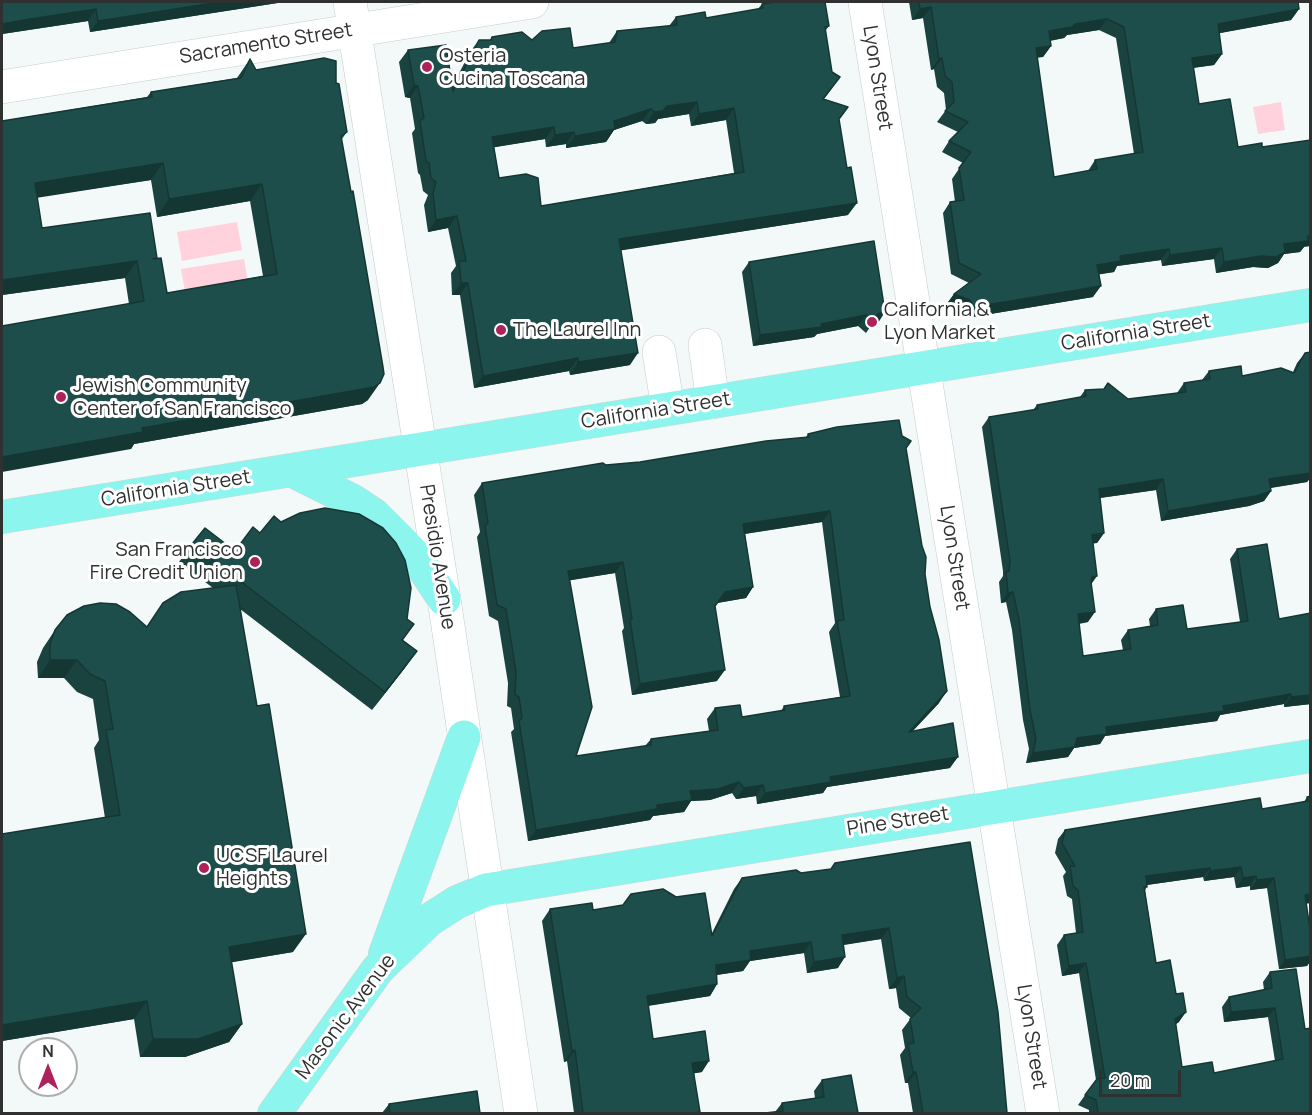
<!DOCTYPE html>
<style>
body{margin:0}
#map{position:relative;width:1312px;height:1115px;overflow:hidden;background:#f2f9f8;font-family:Manrope,sans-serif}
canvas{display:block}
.frame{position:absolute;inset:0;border:3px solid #2f3131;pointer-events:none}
.north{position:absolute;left:18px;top:1037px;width:60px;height:60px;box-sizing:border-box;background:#fff;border:2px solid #acadad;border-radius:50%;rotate:0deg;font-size:16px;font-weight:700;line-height:24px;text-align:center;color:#2f3131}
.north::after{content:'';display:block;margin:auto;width:21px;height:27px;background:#ae215b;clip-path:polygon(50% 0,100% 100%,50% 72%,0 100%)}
.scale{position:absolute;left:1099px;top:1070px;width:82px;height:27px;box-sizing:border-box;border:3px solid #2f3131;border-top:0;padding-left:8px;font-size:18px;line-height:21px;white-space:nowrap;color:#2f3131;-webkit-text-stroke:4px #fff;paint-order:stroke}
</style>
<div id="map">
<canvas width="1312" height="1115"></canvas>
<div class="frame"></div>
<div class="north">N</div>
<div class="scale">20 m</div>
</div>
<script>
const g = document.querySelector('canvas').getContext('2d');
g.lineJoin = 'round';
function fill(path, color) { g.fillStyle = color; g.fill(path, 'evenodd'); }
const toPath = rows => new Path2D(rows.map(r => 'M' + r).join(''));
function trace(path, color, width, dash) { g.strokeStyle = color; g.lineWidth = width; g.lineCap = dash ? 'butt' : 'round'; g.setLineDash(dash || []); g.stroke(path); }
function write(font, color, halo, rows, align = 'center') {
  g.font = font + ' Manrope,sans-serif'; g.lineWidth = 6; g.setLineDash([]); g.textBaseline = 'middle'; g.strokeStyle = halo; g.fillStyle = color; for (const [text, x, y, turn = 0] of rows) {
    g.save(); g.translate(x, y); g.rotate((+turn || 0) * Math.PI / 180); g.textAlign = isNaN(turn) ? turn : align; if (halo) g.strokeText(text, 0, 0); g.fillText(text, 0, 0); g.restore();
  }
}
const green = toPath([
 [1281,102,1285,130,1258,134,1253,107],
 [237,222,242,250,182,261,177,232],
 [244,259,249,287,186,297,181,269]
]);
const minor = toPath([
 [350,2,444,599,521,1114],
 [865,2,1043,1114],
 [2,87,532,2],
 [705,345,713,402],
 [659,352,668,409]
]);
const major = toPath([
 [291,470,353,501,374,515,416,557,444,599],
 [2,517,1310,305],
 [385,954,464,737],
 [274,1114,378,969,429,920,457,902,486,890,1310,756]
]);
const wall = toPath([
 [2,2,284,2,90,32,88,21,2,34],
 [909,2,1298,2,1299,9,1291,20,1219,33,1222,54,1214,65,1193,68,1199,104,1238,147,1262,147,1304,247,1300,252,1284,254,1278,263,1268,268,1253,267,1216,273,1214,259,1162,266,1161,260,1117,266,1114,272,1099,274,1093,297,966,318,963,311,946,305,954,294,969,283,951,274,943,213,950,202,955,202,952,179,963,163,942,152,949,141,958,132,937,122,946,110,944,93,937,87,934,69,931,70,923,18,912,20],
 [1099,30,1116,38,1134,154,1095,160,1088,171,1054,177,1037,57,1043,57,1051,46,1050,41,1064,38,1067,35],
 [762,4,829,26,825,31,832,72,840,77,824,99,839,120,848,215,621,250,630,365,570,375,569,371,474,388,460,295,452,295,451,273,456,266,448,228,428,232,424,205,428,195,423,191,420,175,418,173,412,133,415,129,410,98,405,97,399,62,408,50,452,87,470,52,479,40,490,40,492,37,532,40,573,48,609,43,617,31,669,26,676,17,706,18,758,9],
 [689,114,691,126,726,120,734,173,541,206,499,178,494,147,545,139,546,147,566,144,566,148,606,142,614,130,642,121,646,124,655,123,658,119],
 [250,59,256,70,336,83,347,132,341,140,368,400,362,404,134,444,131,449,129,304,125,278,2,295,2,121,147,97,151,92,237,78],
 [151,180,157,217,250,201,263,276,167,293,157,258,42,228,37,197],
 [874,241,878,323,872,324,866,333,858,326,817,334,814,337,753,346,742,272,749,262],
 [1311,352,1311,477,1307,482,1271,488,1271,491,1264,501,1249,506,1161,521,1156,490,1100,498,1104,533,1097,543,1093,543,1092,584,1088,622,1079,624,1083,656,1123,650,1121,640,1128,630,1150,626,1149,619,1156,609,1187,629,1240,622,1230,559,1237,549,1279,619,1311,704,1284,707,1284,704,1220,715,1217,721,1105,736,1100,744,1074,748,1068,757,1026,763,1029,749,1023,720,1012,630,1006,602,1001,603,999,582,1003,576,1003,571,982,427,989,417,1033,410,1037,405,1080,397,1085,390,1128,399,1177,393,1184,383,1202,380,1209,371,1242,376,1293,372,1297,363,1305,353],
 [808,434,902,436,906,448,925,574,939,703,912,732,950,768,827,787,823,793,757,804,756,796,736,799,732,793,710,800,691,801,684,812,653,816,650,820,528,841,511,732,514,729,511,708,507,706,508,683,498,621,489,616,477,537,480,532,474,495,482,483,606,465,640,462,806,437],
 [822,522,835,623,829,632,840,697,784,706,781,711,742,717,715,708,707,719,709,731,651,739,645,746,576,756,570,580,615,573,624,628,622,631,632,695,717,681,715,606,717,603,746,598,753,587,745,534],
 [260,533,407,619,414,624,403,640,417,651,404,669,372,710,240,609,293,952,231,962,242,1024,229,1042,185,1057,140,1057,134,1019,2,1041,2,834,105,818,94,748,99,740,93,699,77,692,64,678,38,678,37,662,43,648,55,630,146,627,213,588,179,562,192,544,235,551],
 [1311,796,1306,904,1311,936,1311,960,1307,966,1279,969,1267,888,1250,890,1250,886,1236,888,1234,877,1204,881,1203,877,1147,885,1145,891,1156,963,1179,1022,1176,1024,1182,1067,1214,1073,1275,1061,1268,1017,1224,1022,1222,1007,1229,997,1264,990,1263,982,1270,972,1311,1113,1089,1113,1089,1110,1078,1105,1096,1080,1079,973,1062,976,1057,945,1064,935,1076,933,1072,899,1067,896,1063,876,1066,872,1055,853,1058,839,1065,830,1262,809,1304,802,1307,797],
 [970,842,1007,1113,913,1113,908,1083,905,1083,900,1055,905,1048,902,1030,911,1018,899,1008,896,988,889,989,881,939,844,945,838,968,807,973,804,953,750,961,743,971,717,975,717,984,710,996,648,1006,653,1039,702,1072,694,1073,699,1113,574,1113,567,1061,564,1062,542,921,550,909,593,910,712,933,734,889,742,878,801,873,831,869],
 [822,1080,858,1113,775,1112,782,1103,815,1098,814,1091],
 [389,1104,480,1113,382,1113]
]);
const shadedWall = toPath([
 [220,2,284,2,90,32,98,21],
 [931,7,923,18,912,20,920,9],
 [96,9,88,21,2,34,2,24,30,19],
 [1299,9,1291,20,1210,35,1218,24],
 [1107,19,1099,30,1067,35,1064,38,1041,42,1049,31,1075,24],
 [1051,46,1043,57,1028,59,1036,48],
 [1222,54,1214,65,1184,69,1192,58],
 [942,58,934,69,931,70,939,59],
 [414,85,418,86,410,98,405,97],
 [697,102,689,114,658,119,655,123,646,124,654,112,667,106],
 [734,108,726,120,691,126,699,114],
 [651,109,642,121,614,130,606,142,566,148,575,136,614,121],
 [554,127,545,139,484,149,492,137],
 [574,132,566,144,546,147,555,135],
 [163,163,151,180,23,200,35,183],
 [262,184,250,201,157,217,169,199],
 [857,203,848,215,611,252,619,239],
 [457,216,448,228,428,232,436,220],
 [1308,236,1311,236,1311,246,1304,247,1300,252,1284,254,1278,263,1268,268,1253,267,1216,273,1224,262,1284,244],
 [1222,248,1214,259,1162,266,1170,255],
 [1169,249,1161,260,1117,266,1114,272,1090,276,1097,265,1120,256],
 [137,261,125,278,2,295,2,280],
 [461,283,468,283,460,295,452,295],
 [1101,286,1093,297,966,318,974,307],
 [954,294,970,300,963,311,946,305],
 [885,312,878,323,872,324,878,314],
 [866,315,858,326,817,334,814,337,753,346,760,335],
 [638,353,630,365,570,375,578,362],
 [578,358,569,371,474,388,483,376],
 [380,383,368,400,362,404,134,444,131,449,2,472,2,457,142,428],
 [1311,470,1311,477,1307,482,1262,489,1269,479],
 [1163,479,1156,490,1092,499,1099,489],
 [1271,491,1264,501,1249,506,1161,521,1168,511],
 [830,511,822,522,736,535,743,524],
 [1104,533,1097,543,1085,545,1092,535],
 [623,562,615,573,560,582,568,571],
 [1097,576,1090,586,1092,577],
 [753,587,746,598,717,603,725,592],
 [1013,592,1006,602,1001,603,1008,593],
 [1095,612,1088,622,1071,624,1078,614],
 [417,651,404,669,372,710,385,692],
 [50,660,77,660,64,678,38,678],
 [725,670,717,681,632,695,640,684],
 [947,691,939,703,901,743,909,732],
 [1291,694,1284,704,1220,715,1217,721,1105,736,1100,744,1074,748,1068,757,1026,763,1033,753,1077,738,1106,727],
 [1311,695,1311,704,1284,707,1291,697],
 [958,757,950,768,827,787,823,793,757,804,765,793,830,777],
 [739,782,732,793,710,800,691,801,684,812,653,816,650,820,528,841,536,830,690,791],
 [763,785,756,796,736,799,744,788],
 [1241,867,1234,877,1204,881,1210,871],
 [1210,868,1203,877,1139,886,1146,876],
 [1256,876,1250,886,1236,888,1243,878],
 [1274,878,1267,888,1250,890,1257,880],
 [1311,894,1311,903,1298,905,1305,895],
 [889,928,881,939,834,946,842,935],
 [306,934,293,952,216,965,229,947],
 [811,942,804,953,750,961,743,971,709,976,716,965,750,951],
 [1311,956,1311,960,1307,966,1279,969,1285,960],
 [845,957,838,968,807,973,814,962],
 [1086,963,1079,973,1062,976,1069,966],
 [904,976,896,988,889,989,897,978],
 [717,984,710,996,639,1007,647,996],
 [147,1001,134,1019,2,1041,2,1025],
 [1275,1008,1268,1017,1224,1022,1231,1012],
 [1186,1012,1179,1022,1168,1029,1175,1019],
 [242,1024,229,1042,185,1057,140,1057,153,1039],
 [575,1050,567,1061,564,1062,572,1051],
 [709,1061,702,1072,685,1075,692,1063],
 [913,1072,916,1072,908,1083,905,1083]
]);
const building = toPath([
 [2,2,220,2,98,21,96,9,30,19,2,24,2,2],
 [776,2,825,2,829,26,825,27,832,72,840,77,823,99,848,107,839,119,847,168,851,167,857,203,619,239,638,353,578,362,578,358,483,376,468,283,461,283,459,261,466,261,457,216,436,220,433,193,436,182,431,178,429,163,426,161,420,121,424,118,418,86,414,85,408,50,446,45,453,91,479,40,491,40,492,37,522,32,532,40,542,31,570,28,573,48,615,42,617,31,677,25,676,17,705,12,706,18,763,8,762,4,776,2],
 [697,102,699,114,734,108,744,172,541,206,538,178,526,174,499,178,492,137,554,127,555,135,574,132,575,136,615,129,614,121,651,109,654,112,663,111,667,106,697,102],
 [919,2,1298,2,1299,9,1218,24,1222,54,1192,58,1199,104,1230,99,1238,147,1262,143,1262,147,1311,140,1311,236,1308,236,1308,241,1284,244,1285,252,1276,257,1261,256,1224,262,1222,248,1170,255,1169,249,1120,256,1121,261,1097,265,1101,286,974,307,970,300,954,294,981,274,959,263,950,202,964,200,959,168,971,152,949,141,968,122,945,111,954,102,952,82,945,76,942,58,939,59,931,7,920,9,919,2],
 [1107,19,1124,27,1143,152,1095,160,1097,169,1054,177,1036,48,1051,46,1049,31,1072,27,1075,24,1107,19],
 [324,58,336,61,336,83,339,84,347,132,341,136,351,192,353,191,383,367,384,374,380,383,374,387,142,428,143,432,2,457,2,326,144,301,137,261,2,280,2,121,152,97,151,92,241,78,250,59,256,70,324,58],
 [163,163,169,199,262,184,277,274,167,293,161,258,153,259,157,258,150,213,42,228,35,183,163,163],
 [874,241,885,312,878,314,873,322,866,315,821,324,822,327,760,335,749,262,874,241],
 [1311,352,1311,473,1269,479,1271,491,1256,496,1168,511,1163,479,1099,489,1104,533,1092,535,1097,576,1092,577,1091,582,1095,612,1078,614,1083,656,1131,649,1128,630,1158,625,1156,609,1183,605,1187,629,1248,621,1237,549,1267,544,1279,619,1311,613,1311,695,1291,697,1291,694,1223,706,1224,711,1106,727,1107,734,1077,738,1075,747,1033,753,1036,739,1030,710,1019,620,1013,592,1008,593,1006,572,1009,571,1010,561,989,417,1038,409,1037,405,1086,396,1085,390,1104,389,1108,383,1128,399,1186,392,1184,383,1210,379,1209,371,1241,366,1242,376,1281,368,1294,373,1305,353,1311,352],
 [899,420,902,436,911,441,906,448,922,546,926,557,925,574,930,607,939,640,947,691,909,732,953,723,958,757,830,777,831,782,765,793,763,785,744,788,739,782,718,789,690,791,692,800,657,805,657,809,536,830,519,721,522,718,519,697,515,695,516,672,506,609,497,605,485,526,488,523,482,483,603,463,606,465,640,462,766,441,809,437,808,434,837,427,899,420],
 [830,511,844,620,837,621,850,696,784,706,785,710,742,717,740,705,715,708,718,730,651,739,651,745,576,756,592,707,568,571,623,562,632,619,630,620,640,684,725,670,715,606,725,592,753,587,743,524,830,511],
 [325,508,359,514,383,528,396,543,405,560,411,588,407,619,414,624,402,640,417,651,385,692,192,544,205,528,235,551,253,527,260,533,274,516,281,522,300,513,325,508],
 [236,585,257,706,269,704,306,934,229,947,242,1024,198,1039,153,1039,147,1001,2,1025,2,834,120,815,106,730,113,729,105,681,90,674,77,660,50,660,50,644,55,630,67,615,84,606,100,603,116,604,130,612,147,627,163,603,181,592,236,585],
 [1311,796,1311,894,1305,895,1311,936,1311,956,1285,960,1274,878,1257,880,1256,876,1243,878,1241,867,1210,871,1210,868,1146,876,1147,887,1144,887,1156,963,1170,960,1176,994,1183,993,1186,1012,1175,1019,1182,1067,1212,1062,1214,1073,1283,1059,1275,1008,1231,1012,1229,997,1272,988,1270,972,1296,969,1305,1029,1311,1028,1311,1113,1098,1113,1096,1100,1085,1095,1097,1079,1105,1078,1086,963,1069,966,1064,935,1083,932,1078,890,1073,886,1070,866,1075,866,1062,843,1065,830,1260,798,1262,809,1308,801,1307,797,1311,796],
 [970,842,998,1012,1007,1113,923,1113,916,1072,913,1072,908,1044,914,1043,910,1019,921,1008,907,997,904,976,897,978,889,928,842,935,845,957,814,962,811,942,750,951,751,960,716,965,717,984,647,996,653,1039,705,1031,709,1061,692,1063,700,1112,693,1113,583,1113,575,1050,572,1051,550,909,592,903,593,910,623,905,631,894,663,889,676,897,705,893,712,936,742,878,796,870,801,873,831,869,835,863,970,842],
 [851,1075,858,1113,765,1113,783,1111,782,1103,824,1097,822,1080,851,1075],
 [477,1091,480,1113,390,1113,389,1104,477,1091]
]);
const markers = [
 [427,67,6,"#ae215b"],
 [872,322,6,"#ae215b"],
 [501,330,6,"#ae215b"],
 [61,397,6,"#ae215b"],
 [255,562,6,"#ae215b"],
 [204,868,6,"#ae215b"]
];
const streetNames = [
 ["Sacramento Street",266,44,-9],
 ["Lyon Street",877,78,81],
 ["California Street",1136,333,-9],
 ["California Street",656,411,-9],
 ["California Street",176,489,-9],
 ["Presidio Avenue",437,557,81],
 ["Lyon Street",954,558,81],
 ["Pine Street",898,822,-9],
 ["Masonic Avenue",346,1017,-53],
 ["Lyon Street",1031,1037,81]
];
const poiNames = [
 ["Osteria",439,56],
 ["Cucina Toscana",439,79],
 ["California &",884,310],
 ["Lyon Market",884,333],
 ["The Laurel Inn",513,330],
 ["Jewish Community",73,386],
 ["Center of San Francisco",73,409],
 ["San Francisco",243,550,"right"],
 ["Fire Credit Union",243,573,"right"],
 ["UCSF Laurel",216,856],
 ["Heights",216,879]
];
fill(green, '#ffd2dd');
trace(minor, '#c6cdcc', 34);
trace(major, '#d5d6d6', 34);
trace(minor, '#fff', 33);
trace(major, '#8bf5ee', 33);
fill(wall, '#1a4340');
fill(shadedWall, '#153734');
fill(building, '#1e4e4b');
trace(building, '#153734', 1.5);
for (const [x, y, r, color] of markers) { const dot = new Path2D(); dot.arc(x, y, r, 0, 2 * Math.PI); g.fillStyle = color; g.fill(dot); trace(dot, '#fff', 2); }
write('20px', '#2f3131', '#fff', streetNames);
write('20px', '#2f3131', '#fff', poiNames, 'left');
</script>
